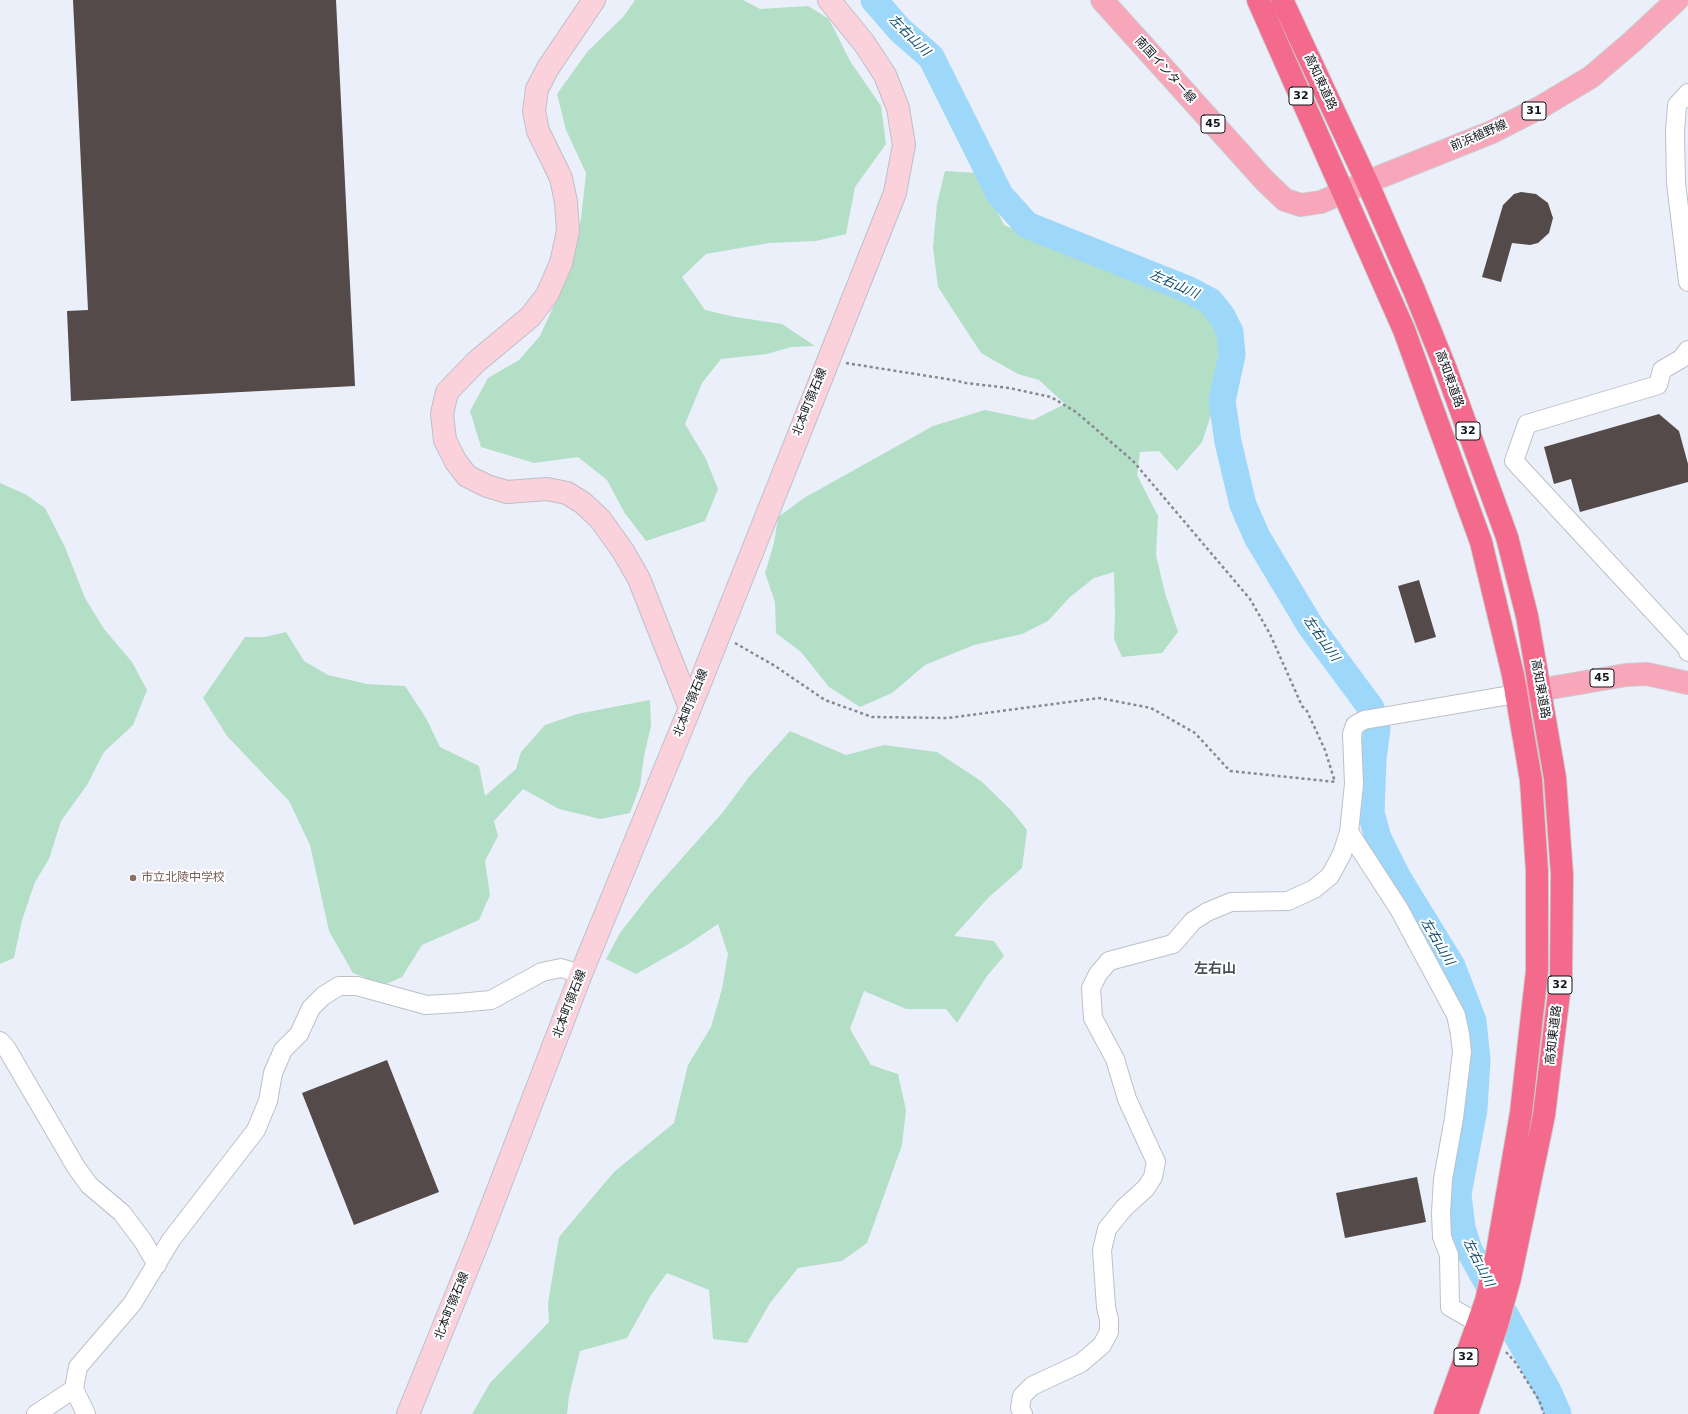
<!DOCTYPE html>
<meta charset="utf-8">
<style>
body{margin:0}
canvas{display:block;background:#ebeff9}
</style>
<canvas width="1688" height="1414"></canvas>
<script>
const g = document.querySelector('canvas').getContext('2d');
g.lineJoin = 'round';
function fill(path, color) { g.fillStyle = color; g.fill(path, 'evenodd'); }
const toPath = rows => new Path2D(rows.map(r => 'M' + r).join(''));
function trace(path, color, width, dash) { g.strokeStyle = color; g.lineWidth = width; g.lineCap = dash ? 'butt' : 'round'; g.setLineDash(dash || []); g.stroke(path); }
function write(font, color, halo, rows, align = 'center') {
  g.font = font + ' "DejaVu Sans","Noto Sans JP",sans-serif'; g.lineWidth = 4; g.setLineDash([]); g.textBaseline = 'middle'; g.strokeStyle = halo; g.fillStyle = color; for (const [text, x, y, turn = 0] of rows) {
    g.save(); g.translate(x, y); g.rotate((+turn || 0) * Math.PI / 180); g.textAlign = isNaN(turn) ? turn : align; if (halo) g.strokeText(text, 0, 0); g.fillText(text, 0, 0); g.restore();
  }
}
const green = toPath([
 [635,0,743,0,760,9,808,6,829,19,850,61,881,106,886,144,855,187,846,234,816,241,769,243,706,254,682,277,705,310,735,317,782,324,815,346,791,347,767,354,721,359,702,383,685,424,706,459,718,489,705,521,646,541,624,512,607,480,578,457,534,463,481,447,470,411,488,378,519,360,540,336,554,305,581,219,586,173,566,130,557,94,588,51,624,16],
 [945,171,978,173,1004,225,1183,297,1202,309,1220,335,1213,409,1202,442,1177,471,1159,451,1140,452,1137,475,1158,516,1156,555,1165,593,1178,632,1162,653,1122,657,1114,639,1115,616,1114,572,1094,578,1070,597,1048,621,1022,634,974,645,925,665,892,693,860,707,829,687,801,652,776,633,775,602,765,573,774,543,778,517,804,498,933,426,985,410,1033,420,1065,404,1039,380,1018,374,981,353,938,287,933,247,937,204],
 [0,483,25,494,45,508,65,547,85,598,104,629,132,662,147,690,133,725,104,752,87,785,61,821,49,859,35,882,22,920,14,958,0,964],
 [286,632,304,661,328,675,367,684,405,686,426,718,440,747,479,766,485,796,516,769,521,752,545,725,577,714,650,700,651,726,644,756,640,786,630,813,600,819,559,809,523,789,494,821,498,836,485,861,490,895,479,920,422,945,402,977,384,985,353,973,329,931,310,845,289,801,227,736,203,698,245,637,265,637],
 [790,731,846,755,884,745,937,752,981,781,1010,809,1027,830,1022,868,988,898,954,936,994,941,1004,956,987,976,957,1023,946,1009,906,1009,864,991,850,1029,871,1065,898,1074,906,1110,902,1145,867,1243,842,1261,798,1268,770,1303,747,1343,713,1339,709,1290,667,1273,651,1295,627,1338,580,1351,569,1396,567,1414,472,1414,490,1383,549,1322,548,1303,559,1237,614,1172,674,1123,688,1065,711,1027,722,989,728,954,718,924,687,945,636,974,606,959,620,933,651,893,723,812,749,777]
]);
const river = toPath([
 [874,0,900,30,931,57,1000,195,1027,225,1187,289,1210,301,1222,316,1230,332,1232,355,1222,401,1228,442,1243,505,1257,537,1311,627,1371,708,1377,729,1373,759,1371,813,1378,838,1398,878,1452,966,1473,1021,1477,1060,1474,1109,1458,1194,1462,1228,1469,1250,1548,1391,1558,1414]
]);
const building = toPath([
 [73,0,336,0,355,386,71,401,67,311,88,310],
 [1521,192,1536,194,1548,203,1553,218,1549,233,1538,243,1530,245,1512,243,1501,282,1482,277,1503,205,1514,194],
 [1659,414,1679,431,1688,464,1688,482,1580,512,1571,479,1554,484,1544,447],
 [1419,580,1436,637,1415,643,1398,586],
 [387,1060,439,1192,354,1225,302,1093],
 [1417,1177,1426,1222,1345,1238,1336,1193]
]);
const path = toPath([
 [846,363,953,380,966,383,1009,388,1051,397,1076,412,1133,461,1250,599,1270,634,1302,706,1307,711,1325,750,1335,782],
 [735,643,775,666,825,700,872,717,948,718,1099,698,1151,708,1195,733,1230,771,1336,782],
 [1506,1352,1515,1362,1539,1400,1544,1414]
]);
const street = toPath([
 [1688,93,1677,105,1675,132,1676,183,1688,282],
 [1688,350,1681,359,1662,370,1658,385,1527,424,1514,461,1688,649,1688,652],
 [1349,832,1399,909,1456,1015,1460,1034,1462,1052,1454,1118,1443,1179,1441,1213,1442,1237,1449,1255,1450,1307,1478,1323,1487,1333],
 [0,1041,7,1049,76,1167,89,1185,122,1213,143,1241,157,1265],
 [36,1414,74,1389],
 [86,1414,74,1389,78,1367,132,1304,171,1240,256,1130,268,1101,273,1073,283,1050,299,1034,311,1008,323,996,339,986,357,986,426,1005,459,1003,491,1000,542,972,561,968,581,974],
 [1023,1414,1020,1408,1022,1396,1032,1386,1081,1363,1102,1345,1109,1332,1109,1320,1106,1307,1102,1250,1107,1229,1124,1208,1146,1188,1153,1177,1156,1162,1127,1099,1115,1059,1093,1018,1091,988,1098,974,1109,961,1173,944,1193,921,1207,912,1231,902,1288,901,1314,889,1330,876,1342,854,1349,832,1354,784,1352,734,1355,725,1364,720,1516,694]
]);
const secondary = toPath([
 [594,0,548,68,537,89,534,111,538,131,561,178,566,202,568,231,561,263,547,295,530,317,476,362,447,392,442,414,445,440,456,462,467,476,487,486,507,492,547,489,567,493,583,503,600,519,623,551,639,579,690,708],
 [408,1414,478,1242,581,974,690,708,895,193,904,145,898,108,885,75,864,43,829,0]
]);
const primary = toPath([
 [1102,0,1265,181,1285,200,1301,205,1321,202,1367,182,1492,132,1539,108,1591,77,1633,41,1677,0],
 [1516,694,1626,675,1647,674,1688,683]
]);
const highway = toPath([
 [1258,0,1404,330,1481,542,1513,675,1531,780,1537,871,1537,971,1521,1113,1497,1253,1486,1301,1445,1414],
 [1282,0,1367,182,1414,290,1445,367,1507,537,1527,616,1555,778,1562,875,1561,977,1544,1115,1510,1278,1497,1325,1467,1414]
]);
const markers = [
 [133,878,4,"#8d6e63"]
];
const shields = [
 [1301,96,24],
 [1534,111,24],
 [1213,124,24],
 [1468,431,24],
 [1602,678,24],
 [1560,985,24],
 [1466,1357,24]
];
const shieldNames = [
 ["32",1301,96],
 ["31",1534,111],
 ["45",1213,124],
 ["32",1468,431],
 ["45",1602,678],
 ["32",1560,985],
 ["32",1466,1357]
];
const streetNames = [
 ["南国インター線",1165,70,48],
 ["高知東道路",1320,82,65],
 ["前浜植野線",1479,136,-23],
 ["高知東道路",1449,379,70],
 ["北本町領石線",810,402,-68],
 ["高知東道路",1540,689,80],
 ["北本町領石線",691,703,-68],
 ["北本町領石線",570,1004,-69],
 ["高知東道路",1554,1035,-83],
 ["北本町領石線",452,1306,-68]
];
const educationNames = [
 ["市立北陵中学校",141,878]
];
const waterNames = [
 ["左右山川",909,36,45],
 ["左右山川",1174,285,24],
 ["左右山川",1321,639,55],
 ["左右山川",1437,942,59],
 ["左右山川",1478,1263,63]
];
const quarterNames = [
 ["左右山",1215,969]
];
fill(green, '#b3dfc7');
trace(river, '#9dd8fa', 27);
fill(building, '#544a49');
trace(street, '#bcc0c9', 20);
trace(secondary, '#bcc0c9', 24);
trace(primary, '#cbcccc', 24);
trace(highway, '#cbcccc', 24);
trace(path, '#878990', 2.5, [3, 3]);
trace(street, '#fff', 18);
trace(secondary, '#fbd2dc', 22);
trace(primary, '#f8a6ba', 22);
trace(highway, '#f36a8c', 22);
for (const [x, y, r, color] of markers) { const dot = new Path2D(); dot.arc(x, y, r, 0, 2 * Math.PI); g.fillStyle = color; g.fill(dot); trace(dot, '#fcfdff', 1.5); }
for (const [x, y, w] of shields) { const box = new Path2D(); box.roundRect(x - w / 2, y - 9, w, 18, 3); g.fillStyle = '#fcfdff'; g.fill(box); trace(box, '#141518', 1); }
write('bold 11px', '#141518', null, shieldNames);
write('12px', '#141518', '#fcfdff', streetNames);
write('12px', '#785e54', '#fcfdff', educationNames, 'left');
write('italic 13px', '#104d69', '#fcfdff', waterNames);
write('bold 14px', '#4b4f57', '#fcfdff', quarterNames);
</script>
